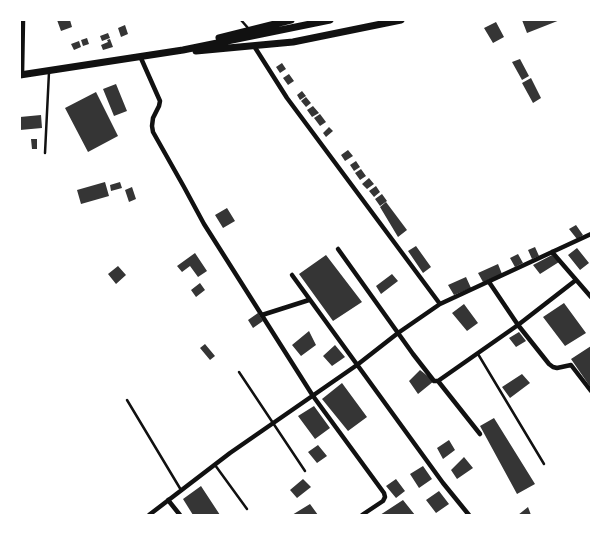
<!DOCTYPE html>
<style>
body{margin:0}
#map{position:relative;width:611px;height:535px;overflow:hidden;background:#fff;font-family:Karla,sans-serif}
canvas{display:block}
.frame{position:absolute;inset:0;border:21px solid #fff;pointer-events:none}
</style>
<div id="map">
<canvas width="611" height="535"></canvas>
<div class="frame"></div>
</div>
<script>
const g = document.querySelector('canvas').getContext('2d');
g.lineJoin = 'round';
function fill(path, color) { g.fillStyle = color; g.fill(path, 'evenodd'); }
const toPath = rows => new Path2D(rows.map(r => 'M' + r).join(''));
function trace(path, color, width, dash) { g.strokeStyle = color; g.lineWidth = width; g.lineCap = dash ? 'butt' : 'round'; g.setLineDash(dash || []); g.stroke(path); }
const building = toPath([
 [57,20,70,20,72,27,61,31],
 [522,20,560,20,527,33],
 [496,22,504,37,493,43,484,28],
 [125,25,128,34,121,37,118,28],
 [108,33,110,38,102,41,100,36],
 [87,38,89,44,83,46,81,40],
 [110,39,113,47,103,50,101,45,108,42,107,40],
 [79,41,81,47,74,50,71,44],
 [520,59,529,76,522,80,512,62],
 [282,63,286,69,280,73,276,67],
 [289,74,294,81,288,85,283,78],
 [531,78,541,98,533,103,522,83],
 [116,84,127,111,114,116,103,89],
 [302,91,306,96,300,100,297,95],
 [96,92,118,136,88,152,65,108],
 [306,97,311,103,306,107,301,101],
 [313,106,319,113,312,117,307,110],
 [320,114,326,122,320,126,314,118],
 [41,115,42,128,20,130,20,117],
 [329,127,333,131,326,137,323,133],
 [31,139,37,139,37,149,32,149],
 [348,150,353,156,345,161,341,155],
 [356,161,360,167,354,171,350,165],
 [361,169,366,176,360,180,355,173],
 [369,178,374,184,367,189,362,184],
 [105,182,109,196,81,204,77,190],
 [120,182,122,188,111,191,110,185],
 [376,186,380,192,374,197,369,191],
 [132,187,136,199,129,202,125,190],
 [382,194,387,201,380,206,375,199],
 [386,202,407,230,398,237,380,207],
 [227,208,235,221,223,228,215,215],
 [576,225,583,235,577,239,569,229],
 [416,246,431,267,423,273,408,251],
 [535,247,539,256,532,259,528,250],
 [577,248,589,263,580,270,568,255],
 [195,253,207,271,198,277,190,266,182,272,177,266],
 [518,254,523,263,515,267,510,258],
 [326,255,362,302,333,321,299,274],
 [552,255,559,262,540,274,533,265],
 [498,264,502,274,483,282,478,273],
 [118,266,126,275,116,284,108,274],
 [392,274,398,281,381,294,376,286],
 [466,277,471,288,454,295,448,285],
 [200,283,205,290,196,297,191,290],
 [564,303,586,333,565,346,543,317],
 [464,304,478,323,467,331,452,313],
 [258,313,263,321,253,328,248,320],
 [309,331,316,345,301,356,292,345],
 [519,332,526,341,516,347,509,338],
 [205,344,215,356,210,360,200,348],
 [335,345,345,357,332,366,323,356],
 [591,346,591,388,571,359],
 [420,370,434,381,418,394,409,381],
 [522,374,530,383,510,398,502,387],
 [342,383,367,417,348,431,322,399],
 [314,406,330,428,315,439,298,416],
 [494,418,535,484,517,494,480,426],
 [449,440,455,450,443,459,437,448],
 [318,445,327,456,317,463,308,452],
 [464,457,473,468,457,479,451,470],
 [423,466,432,479,419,488,410,474],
 [303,479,311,487,297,498,290,490],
 [396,479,405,491,396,498,386,486],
 [201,486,220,515,193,515,183,499],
 [439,491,449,504,436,513,426,500],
 [403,500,415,515,380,515],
 [310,504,318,515,292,515],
 [528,507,531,515,518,515]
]);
const service = toPath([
 [241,20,248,28],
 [45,153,49,72],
 [478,354,544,464],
 [239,372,305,471],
 [127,400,181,490],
 [215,465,247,509]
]);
const minor = toPath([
 [254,46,287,98,440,304],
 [140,56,160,101,159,106,153,118,152,126,153,132,184,187,204,224,313,396,384,493,385,497,383,501,362,515],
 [22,75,23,20],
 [338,249,413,354,434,381,438,381,518,325,576,280],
 [552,252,591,297],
 [292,275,443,483,469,515],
 [489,282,518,325,549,364,553,367,557,368,571,365,591,391],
 [262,315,309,300],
 [438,381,480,434],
 [168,500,180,515],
 [149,515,230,453,357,365,398,333,440,304,591,234]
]);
const primary = toPath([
 [219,38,291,20],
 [196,51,293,42,401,20],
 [20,75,183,50,330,20]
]);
fill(building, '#353535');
trace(service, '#111', 2.5);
trace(minor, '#111', 4.5);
trace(primary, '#111', 7);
</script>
